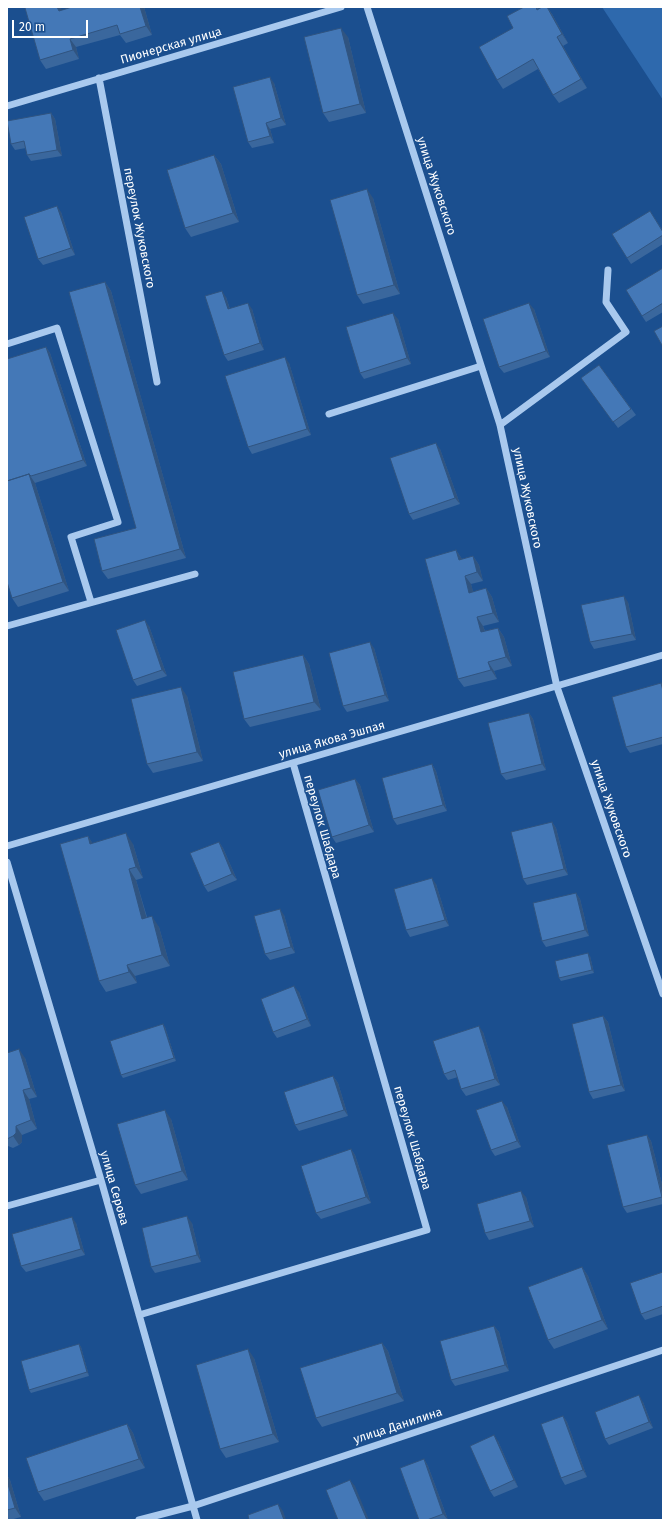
<!DOCTYPE html>
<meta charset="utf-8">
<style>
body{margin:0}
#map{position:relative;width:670px;height:1527px;overflow:hidden;background:#1b4f8f;font-family:"Fira Sans",sans-serif}
canvas{display:block}
.frame{position:absolute;inset:0;border:8px solid #fff;pointer-events:none}
.scale{position:absolute;left:12px;top:20px;width:76px;height:18px;box-sizing:border-box;border:2px solid #fff;border-top:0;padding-left:5px;font-size:12px;line-height:14px;white-space:nowrap;color:#fff;-webkit-text-stroke:3px #1b4f8f;paint-order:stroke}
</style>
<div id="map">
<canvas width="670" height="1527"></canvas>
<div class="frame"></div>
<div class="scale">20 m</div>
</div>
<script>
const g = document.querySelector('canvas').getContext('2d');
g.lineJoin = 'round';
function fill(path, color) { g.fillStyle = color; g.fill(path, 'evenodd'); }
const toPath = rows => new Path2D(rows.map(r => 'M' + r).join(''));
function trace(path, color, width, dash) { g.strokeStyle = color; g.lineWidth = width; g.lineCap = dash ? 'butt' : 'round'; g.setLineDash(dash || []); g.stroke(path); }
function write(font, color, halo, rows, align = 'center') {
  g.font = font + ' "Fira Sans",sans-serif'; g.lineWidth = 3; g.setLineDash([]); g.textBaseline = 'middle'; g.strokeStyle = halo; g.fillStyle = color; for (const [text, x, y, turn = 0] of rows) {
    g.save(); g.translate(x, y); g.rotate((+turn || 0) * Math.PI / 180); g.textAlign = isNaN(turn) ? turn : align; if (halo) g.strokeText(text, 0, 0); g.fillText(text, 0, 0); g.restore();
  }
}
const green = toPath([
 [602,7,663,7,663,100]
]);
const minor = toPath([
 [367,7,500,425,557,687,663,994],
 [99,78,157,382],
 [7,106,341,7],
 [7,344,57,328,118,522,71,537,91,602],
 [329,414,481,366],
 [500,425,626,332,606,302,608,270],
 [7,626,195,574],
 [7,846,663,655],
 [7,862,101,1180,197,1520],
 [7,1206,101,1180],
 [139,1315,427,1230,293,763],
 [139,1520,193,1506,663,1350]
]);
const wall = toPath([
 [144,7,152,35,126,43,120,35,76,47,79,59,46,69,40,60,62,10],
 [536,7,538,9,547,7,552,14,568,43,563,46,587,88,559,103,553,95,538,69,503,89,497,80,513,28],
 [348,37,366,113,329,122,323,113],
 [274,83,286,125,270,129,274,143,252,148,248,142],
 [51,113,55,119,62,156,31,161,27,155,26,148,15,150,11,144],
 [214,155,221,164,239,222,191,237,185,228],
 [373,198,400,294,363,304,357,295],
 [650,211,663,231,663,244,631,264,627,258],
 [61,212,75,255,43,265,38,259],
 [663,268,663,312,646,322,642,316],
 [105,282,111,291,186,558,108,579,102,571,136,528],
 [226,297,230,309,252,309,264,350,228,361,224,355],
 [534,309,550,357,504,373,499,367],
 [398,319,411,364,364,379,360,373],
 [46,347,50,353,87,466,35,483,69,591,18,607,12,598],
 [289,363,311,435,252,454,248,447],
 [599,365,636,415,618,428,581,378],
 [440,449,460,504,413,520,409,514],
 [456,550,462,559,473,556,479,565,483,581,471,584,473,592,486,588,492,597,499,622,483,626,485,631,498,628,504,637,512,666,494,671,497,679,464,687,458,679],
 [628,602,636,640,594,649,590,642],
 [149,626,167,676,137,686,133,680],
 [374,648,389,701,347,712,343,706],
 [303,655,309,664,321,710,250,727,244,719],
 [661,683,663,686,663,744,630,753,626,747],
 [187,696,203,761,153,773,147,764],
 [529,713,533,719,546,770,506,780,501,774],
 [432,764,436,771,447,811,397,825,393,819],
 [355,779,360,785,374,832,336,843,332,837],
 [552,822,556,828,568,875,527,885,523,879],
 [88,836,92,843,133,844,143,878,136,880,147,917,159,927,170,966,135,976,137,983,106,992,99,981],
 [219,842,223,848,237,880,208,892,204,886],
 [436,884,449,926,410,937,406,930],
 [576,893,580,899,589,936,546,947,542,941],
 [284,915,295,953,270,960,265,954],
 [590,956,594,973,561,981,559,978],
 [299,992,311,1026,277,1038,273,1032],
 [603,1016,608,1022,625,1091,593,1099,589,1092],
 [163,1024,165,1027,176,1061,123,1078,121,1075],
 [483,1032,500,1085,466,1096,461,1089,458,1077,448,1080,444,1074],
 [7,1053,25,1058,37,1097,29,1099,37,1129,22,1135,22,1142,19,1145,13,1148,8,1146,7,1144],
 [333,1076,338,1083,348,1116,299,1131,295,1125],
 [507,1107,521,1147,495,1156,491,1150],
 [171,1119,188,1180,141,1194,135,1185],
 [647,1135,651,1141,663,1188,663,1204,627,1213,623,1207],
 [351,1149,355,1155,371,1203,321,1219,316,1213],
 [526,1197,534,1227,489,1240,485,1233],
 [76,1223,85,1255,26,1272,21,1266],
 [192,1223,201,1262,155,1273,151,1267],
 [582,1267,588,1276,608,1329,554,1349,548,1340],
 [663,1272,663,1314,645,1320,641,1314],
 [494,1326,499,1332,509,1371,455,1386,451,1380],
 [382,1343,388,1351,404,1401,322,1427,316,1418],
 [79,1344,81,1347,89,1376,31,1393,29,1390],
 [254,1358,279,1442,226,1458,220,1449],
 [643,1402,653,1428,609,1445,605,1439],
 [563,1416,567,1422,587,1477,565,1485,561,1478],
 [127,1424,133,1433,145,1468,44,1501,38,1492],
 [498,1441,518,1487,494,1497,490,1491],
 [424,1459,428,1466,448,1520,419,1520],
 [7,1475,10,1480,21,1517,10,1520,7,1520]
]);
const shadedWall = toPath([
 [57,7,61,8,65,20,59,11],
 [140,7,144,7,152,35,146,26],
 [547,7,552,14,568,43,562,34],
 [341,28,348,37,366,113,360,104],
 [557,37,563,46,587,88,581,79],
 [70,39,76,47,79,59,73,50],
 [270,77,274,83,286,125,281,118],
 [51,113,55,119,62,156,57,150],
 [266,123,270,129,274,143,270,136],
 [214,155,221,164,239,222,233,213],
 [367,189,373,198,400,294,394,285],
 [57,206,61,212,75,255,71,248],
 [105,282,111,291,186,558,180,549],
 [222,291,226,297,232,316,228,309],
 [248,303,252,309,264,350,260,343],
 [529,303,534,309,550,357,546,351],
 [393,313,398,319,411,364,407,358],
 [46,347,50,353,87,466,83,460],
 [285,357,289,363,311,435,307,429],
 [436,443,440,449,460,504,455,498],
 [29,474,35,483,69,591,63,582],
 [456,550,462,559,459,560],
 [473,556,479,565,483,581,477,572],
 [465,576,471,584,476,602,469,593],
 [486,588,492,597,499,622,493,613],
 [624,596,628,602,636,640,632,634],
 [477,617,483,626,488,641,481,632],
 [145,620,149,626,167,676,162,670],
 [498,628,504,637,512,666,506,657],
 [370,642,374,648,389,701,385,695],
 [303,655,309,664,321,710,314,702],
 [488,662,494,671,497,679,491,670],
 [181,687,187,696,203,761,197,752],
 [529,713,533,719,546,770,542,764],
 [432,764,436,771,447,811,443,805],
 [355,779,360,785,374,832,369,825],
 [552,822,556,828,568,875,564,869],
 [126,833,133,844,143,878,136,867],
 [88,836,95,847,90,844],
 [219,842,223,848,237,880,232,874],
 [129,869,136,880,150,930,142,919],
 [432,878,436,884,449,926,445,920],
 [576,893,580,899,589,936,585,930],
 [280,909,284,915,295,953,291,947],
 [152,916,159,927,170,966,162,955],
 [588,953,590,956,594,973,592,970],
 [127,965,135,976,137,983,129,972],
 [294,986,299,992,311,1026,307,1019],
 [603,1016,608,1022,625,1091,621,1085],
 [163,1024,165,1027,176,1061,174,1058],
 [479,1026,483,1032,500,1085,495,1079],
 [19,1049,25,1058,37,1097,31,1088],
 [333,1076,338,1083,348,1116,344,1110],
 [23,1090,29,1099,37,1129,31,1120],
 [502,1101,507,1107,521,1147,517,1141],
 [165,1110,171,1119,188,1180,182,1171],
 [16,1126,22,1135,22,1142,19,1145,13,1136],
 [647,1135,651,1141,663,1188,663,1198],
 [351,1149,355,1155,371,1203,366,1197],
 [521,1191,526,1197,534,1227,530,1221],
 [187,1216,192,1223,201,1262,197,1255],
 [72,1217,76,1223,85,1255,81,1249],
 [582,1267,588,1276,608,1329,602,1320],
 [494,1326,499,1332,509,1371,505,1365],
 [382,1343,388,1351,404,1401,397,1393],
 [79,1344,81,1347,89,1376,87,1372],
 [248,1349,254,1358,279,1442,273,1434],
 [639,1395,643,1402,653,1428,649,1422],
 [563,1416,567,1422,587,1477,583,1470],
 [127,1424,133,1433,145,1468,139,1459],
 [494,1435,498,1441,518,1487,514,1480],
 [424,1459,428,1466,448,1520,443,1514],
 [7,1475,10,1480,21,1517,15,1508,7,1481],
 [350,1480,355,1486,369,1520,367,1520],
 [278,1504,283,1511,286,1520,284,1520]
]);
const building = toPath([
 [27,7,57,7,59,11,72,7,140,7,146,26,120,34,117,25,70,39,73,50,40,60,25,8,27,7],
 [524,7,536,7,537,10,542,7,547,7,562,34,557,37,581,79,553,95,533,59,497,80,479,47,513,28,507,16,524,7],
 [341,28,360,104,323,113,304,37,341,28],
 [270,77,281,118,266,123,270,136,248,142,233,87,270,77],
 [51,113,57,150,27,155,24,141,11,144,7,121,51,113],
 [214,155,233,213,185,228,167,170,214,155],
 [367,189,394,285,357,295,330,200,367,189],
 [57,206,71,248,38,259,24,217,57,206],
 [650,211,663,232,663,235,627,258,612,234,650,211],
 [663,268,663,303,642,316,626,290,663,268],
 [105,282,180,549,102,571,94,539,136,528,69,292,105,282],
 [222,291,228,309,248,303,260,343,224,355,205,296,222,291],
 [529,303,546,351,499,367,483,319,529,303],
 [393,313,407,358,360,373,346,327,393,313],
 [663,326,663,347,654,331,663,326],
 [46,347,83,460,31,476,29,474,7,481,7,359,46,347],
 [285,357,307,429,248,447,225,376,285,357],
 [599,365,631,409,613,422,581,378,599,365],
 [436,443,455,498,409,514,390,458,436,443],
 [29,474,63,582,12,598,7,582,7,481,29,474],
 [456,550,459,560,473,556,477,572,465,576,469,593,486,588,493,613,477,617,481,632,498,628,506,657,488,662,491,670,458,679,425,559,456,550],
 [624,596,632,634,590,642,581,605,624,596],
 [145,620,162,670,133,680,116,630,145,620],
 [370,642,385,695,343,706,329,653,370,642],
 [303,655,314,702,244,719,233,672,303,655],
 [661,683,663,691,663,737,626,747,612,697,661,683],
 [181,687,197,752,147,764,131,699,181,687],
 [529,713,542,764,501,774,488,723,529,713],
 [432,764,443,805,393,819,382,778,432,764],
 [355,779,369,825,332,837,318,790,355,779],
 [552,822,564,869,523,879,511,832,552,822],
 [126,833,136,867,129,869,142,919,152,916,162,955,127,965,129,972,99,981,60,844,88,836,90,844,126,833],
 [219,842,232,874,204,886,190,853,219,842],
 [432,878,445,920,406,930,394,889,432,878],
 [576,893,585,930,542,941,533,903,576,893],
 [280,909,291,947,265,954,254,916,280,909],
 [588,953,592,970,559,978,555,961,588,953],
 [294,986,307,1019,273,1032,261,999,294,986],
 [603,1016,621,1085,589,1092,572,1024,603,1016],
 [163,1024,174,1058,121,1075,110,1041,163,1024],
 [479,1026,495,1079,461,1089,455,1070,444,1074,433,1041,479,1026],
 [19,1049,31,1088,23,1090,31,1120,16,1126,16,1133,13,1136,7,1139,7,1053,19,1049],
 [333,1076,344,1110,295,1125,284,1092,333,1076],
 [502,1101,517,1141,491,1150,476,1110,502,1101],
 [165,1110,182,1171,135,1185,117,1124,165,1110],
 [647,1135,662,1197,623,1207,607,1145,647,1135],
 [351,1149,366,1197,316,1213,301,1166,351,1149],
 [521,1191,530,1221,485,1233,477,1204,521,1191],
 [187,1216,197,1255,151,1267,142,1228,187,1216],
 [72,1217,81,1249,21,1266,12,1234,72,1217],
 [582,1267,602,1320,548,1340,528,1287,582,1267],
 [663,1272,663,1306,641,1314,630,1283,663,1272],
 [494,1326,505,1365,451,1380,440,1341,494,1326],
 [382,1343,397,1393,316,1418,300,1368,382,1343],
 [79,1344,87,1372,29,1390,21,1361,79,1344],
 [248,1349,273,1434,220,1449,196,1365,248,1349],
 [639,1395,649,1422,605,1439,595,1412,639,1395],
 [563,1416,583,1470,561,1478,541,1424,563,1416],
 [127,1424,139,1459,38,1492,26,1458,127,1424],
 [494,1435,514,1480,490,1491,470,1446,494,1435],
 [424,1459,443,1514,427,1520,419,1520,400,1468,424,1459],
 [350,1480,367,1520,338,1520,326,1490,350,1480],
 [7,1481,15,1508,7,1510,7,1481],
 [278,1504,284,1520,249,1520,248,1515,278,1504]
]);
const streetNames = [
 ["Пионерская улица",171,46,-16],
 ["улица Жуковского",436,186,72],
 ["переулок Жуковского",139,228,79],
 ["улица Жуковского",527,498,78],
 ["улица Якова Эшпая",332,740,-16],
 ["улица Жуковского",611,809,71],
 ["переулок Шабдара",322,827,74],
 ["переулок Шабдара",412,1138,74],
 ["улица Серова",114,1188,74],
 ["улица Данилина",398,1426,-18]
];
fill(green, '#2e69ad');
trace(minor, '#a9c9ee', 7);
fill(wall, '#3a679d');
fill(shadedWall, '#305480');
fill(building, '#4478b7');
trace(building, '#305480', 1);
write('12px', '#fff', '#1b4f8f', streetNames);
</script>
